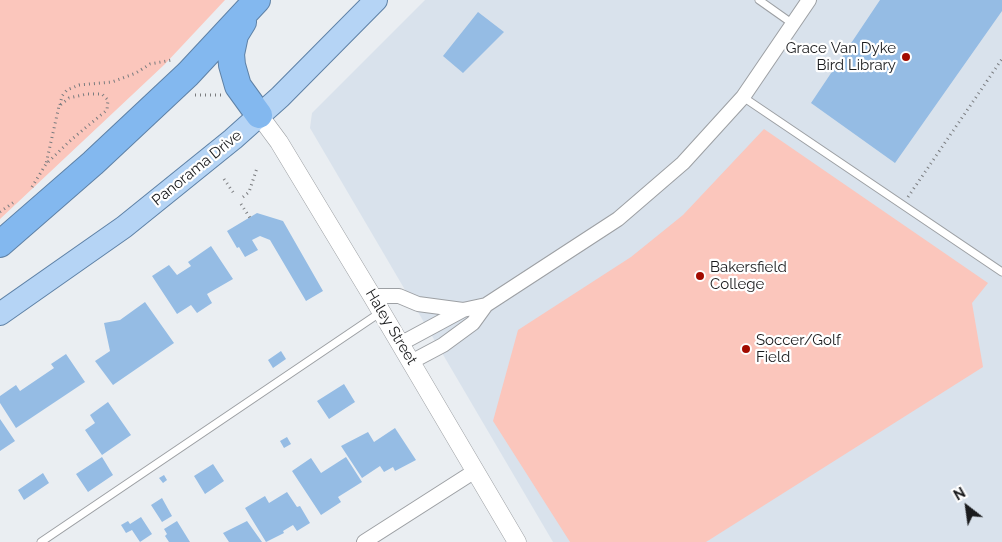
<!DOCTYPE html>
<style>
body{margin:0}
#map{position:relative;width:1002px;height:542px;overflow:hidden;background:#eaeef2;font-family:Raleway,sans-serif}
canvas{display:block}
.north{position:absolute;left:942px;top:482px;width:50px;height:50px;-webkit-text-stroke:4px #fff;paint-order:stroke;rotate:330deg;font-size:14px;font-weight:700;line-height:20px;text-align:center;color:#1a1b1d}
.north::after{content:'';display:block;margin:auto;width:18px;height:22px;background:#1a1b1d;clip-path:polygon(50% 0,100% 100%,50% 72%,0 100%)}
</style>
<div id="map">
<canvas width="1002" height="542"></canvas>
<div class="north">N</div>
</div>
<script>
const g = document.querySelector('canvas').getContext('2d');
g.lineJoin = 'round';
function fill(path, color) { g.fillStyle = color; g.fill(path, 'evenodd'); }
const toPath = rows => new Path2D(rows.map(r => 'M' + r).join(''));
function trace(path, color, width, dash) { g.strokeStyle = color; g.lineWidth = width; g.lineCap = dash ? 'butt' : 'round'; g.setLineDash(dash || []); g.stroke(path); }
function write(font, color, halo, rows, align = 'center') {
  g.font = font + ' Raleway,sans-serif'; g.lineWidth = 4.5; g.setLineDash([]); g.textBaseline = 'middle'; g.strokeStyle = halo; g.fillStyle = color; for (const [text, x, y, turn = 0] of rows) {
    g.save(); g.translate(x, y); g.rotate((+turn || 0) * Math.PI / 180); g.textAlign = isNaN(turn) ? turn : align; if (halo) g.strokeText(text, 0, 0); g.fillText(text, 0, 0); g.restore();
  }
}
const built = toPath([
 [425,0,1002,0,1002,542,553,542,310,128,312,113]
]);
const green = toPath([
 [0,0,225,0,165,64,0,219],
 [764,129,988,283,972,303,983,367,706,542,570,542,493,421,518,330,631,257,683,215]
]);
const building = toPath([
 [880,0,1002,0,1002,11,895,163,811,103],
 [478,12,504,32,463,73,443,56],
 [257,213,283,221,323,291,306,301,270,240,260,236,252,240,258,250,245,257,239,247,237,248,227,231],
 [211,246,233,279,207,294,212,303,197,313,191,305,177,314,152,276,169,265,177,275,191,266,188,262],
 [145,302,174,343,113,385,95,361,110,351,104,323,120,320],
 [281,351,286,359,273,368,268,360],
 [66,354,85,382,16,428,0,403,0,396,16,385,20,391,54,368,51,364],
 [344,384,355,402,329,419,317,401],
 [108,402,131,435,102,455,85,430,95,423,90,415],
 [0,419,15,441,0,451],
 [395,428,416,460,395,471,393,467,384,472,380,466,362,478,341,446,368,432,374,442],
 [287,437,291,444,284,448,280,441],
 [102,457,113,475,88,492,76,474],
 [346,457,362,482,338,497,341,502,321,515,292,471,311,458,321,473],
 [213,464,224,481,205,494,194,476],
 [43,473,49,483,24,500,18,490],
 [164,475,167,480,163,483,159,478],
 [287,492,297,507,300,506,310,523,297,531,293,525,283,531,284,533,266,542,245,508,265,496,269,503],
 [162,498,172,516,162,522,151,505],
 [141,517,152,534,140,542,132,530,126,533,121,525,128,521,130,524],
 [177,521,190,542,169,542,165,536,167,534,164,529],
 [247,521,262,542,229,542,223,533]
]);
const path = toPath([
 [195,95,221,95],
 [60,105,62,96,67,90,79,85,112,82,136,73,150,64,172,60],
 [224,179,235,195],
 [32,187,46,164,72,139,107,110,108,100,102,94,87,94,69,98,59,106,46,164],
 [243,197,249,192,257,168],
 [908,197,1002,59],
 [241,204,250,218],
 [0,212,14,202]
]);
const service = toPath([
 [759,0,793,24],
 [743,97,1002,272],
 [41,542,381,312]
]);
const minor = toPath([
 [372,296,399,296,418,304,463,310],
 [400,344,463,310,486,305,618,219,683,163,743,97,809,0],
 [411,362,443,345,473,323,486,305],
 [364,542,475,471]
]);
const tertiary = toPath([
 [259,115,279,142,372,296,517,542]
]);
const primary = toPath([
 [0,314,124,227,233,139,280,97,376,0]
]);
const motorway = toPath([
 [243,22,235,35,231,54,232,65,238,86,259,115],
 [0,244,93,163,188,74,257,0]
]);
const markers = [
 [906,57,5,"#a20b00"],
 [700,276,5,"#a20b00"],
 [746,349,5,"#a20b00"]
];
const poiNames = [
 ["Grace Van Dyke",896,48,"right"],
 ["Bird Library",896,65,"right"],
 ["Bakersfield",710,267],
 ["College",710,284],
 ["Soccer/Golf",756,340],
 ["Field",756,357]
];
const streetNames = [
 ["Panorama Drive",197,168,-39],
 ["Haley Street",391,327,59]
];
fill(built, '#d9e2ec');
fill(green, '#fbc6bc');
fill(building, '#95bce4');
trace(service, '#9da0a4', 9);
trace(minor, '#9da0a4', 16);
trace(tertiary, '#9da0a4', 19);
trace(primary, '#5e81a6', 24);
trace(motorway, '#5e81a6', 28);
trace(path, '#7a7c7f', 3, [1, 4]);
trace(service, '#fff', 7);
trace(minor, '#fff', 14);
trace(tertiary, '#fff', 18);
trace(primary, '#b5d4f5', 22);
trace(motorway, '#83b8ef', 26);
for (const [x, y, r, color] of markers) { const dot = new Path2D(); dot.arc(x, y, r, 0, 2 * Math.PI); g.fillStyle = color; g.fill(dot); trace(dot, '#fff', 2); }
write('15px', '#1a1b1d', '#fff', poiNames, 'left');
write('15px', '#1a1b1d', '#fff', streetNames);
</script>
